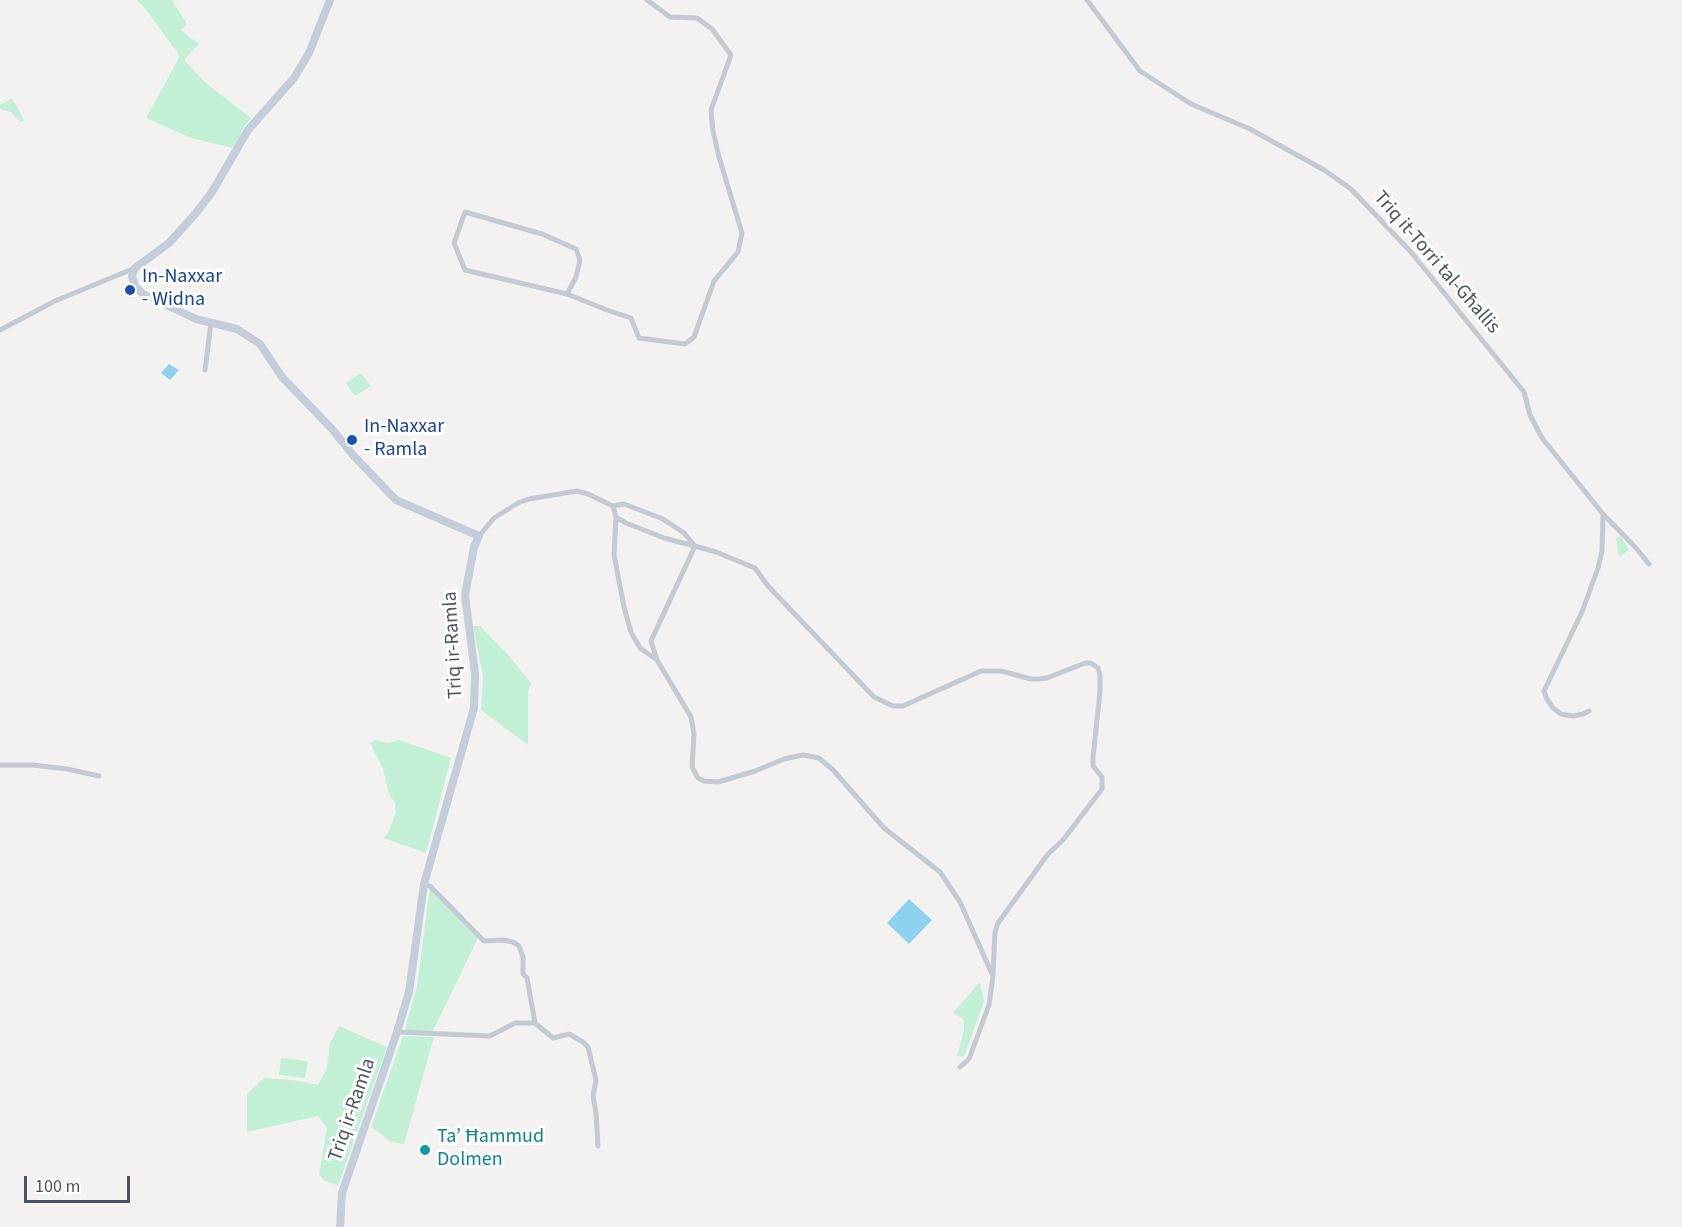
<!DOCTYPE html>
<meta charset="utf-8">
<style>
body{margin:0}
#map{position:relative;width:1682px;height:1227px;overflow:hidden;background:#f4f2f1;font-family:"Source Sans 3",sans-serif}
canvas{display:block}
.scale{position:absolute;left:24px;top:1176px;width:106px;height:27px;box-sizing:border-box;border:3px solid #49535f;border-top:0;padding-left:8px;font-size:18px;line-height:21px;white-space:nowrap;color:#49535f;-webkit-text-stroke:4px #fff;paint-order:stroke}
</style>
<div id="map">
<canvas width="1682" height="1227"></canvas>
<div class="scale">100 m</div>
</div>
<script>
const g = document.querySelector('canvas').getContext('2d');
g.lineJoin = 'round';
function fill(path, color) { g.fillStyle = color; g.fill(path, 'evenodd'); }
const toPath = rows => new Path2D(rows.map(r => 'M' + r).join(''));
function trace(path, color, width, dash) { g.strokeStyle = color; g.lineWidth = width; g.lineCap = dash ? 'butt' : 'round'; g.setLineDash(dash || []); g.stroke(path); }
function write(font, color, halo, rows, align = 'center') {
  g.font = font + ' "Source Sans 3",sans-serif'; g.lineWidth = 6; g.setLineDash([]); g.textBaseline = 'middle'; g.strokeStyle = halo; g.fillStyle = color; for (const [text, x, y, turn = 0] of rows) {
    g.save(); g.translate(x, y); g.rotate((+turn || 0) * Math.PI / 180); g.textAlign = isNaN(turn) ? turn : align; if (halo) g.strokeText(text, 0, 0); g.fillText(text, 0, 0); g.restore();
  }
}
const green = toPath([
 [137,0,172,0,187,24,181,30,199,44,184,60,207,84,251,118,244,127,236,144,232,148,191,138,146,118,180,56,147,11],
 [12,98,24,120,21,122,11,112,0,109,0,105],
 [361,373,371,386,355,396,346,383],
 [1621,536,1629,550,1620,557,1618,554,1616,538],
 [473,626,480,626,510,657,531,683,528,692,528,745,481,710,483,677],
 [375,740,389,743,399,740,451,758,426,853,383,838,388,833,396,812,395,803,389,794,383,769,370,743],
 [430,887,478,938,432,1033,409,1031,405,1029,417,986],
 [980,982,984,1001,964,1057,957,1056,964,1030,964,1023,963,1019,953,1013],
 [339,1026,387,1047,338,1186,324,1180,319,1175,327,1128,318,1116,247,1132,247,1094,264,1078,293,1080,318,1085,327,1068,330,1043],
 [403,1036,434,1037,404,1144,391,1142,371,1127],
 [281,1058,308,1061,305,1078,279,1075]
]);
const water = toPath([
 [169,364,179,370,170,380,161,373],
 [909,899,932,920,909,944,887,923]
]);
const street = toPath([
 [1087,0,1140,71,1191,104,1250,129,1324,170,1351,189,1411,252,1524,392,1530,415,1542,438,1603,514,1636,548,1649,564],
 [567,294,576,277,580,260,576,249,542,234,465,212,454,243,465,270,567,294,607,310,631,318,639,338,685,344,694,337,714,281,738,252,742,233,719,157,713,131,711,110,731,55,712,29,697,18,670,17,647,0],
 [0,330,55,301,135,268],
 [205,370,211,322],
 [613,506,616,517,626,523,664,538,695,546,651,641,657,660],
 [616,517,614,555,624,607,631,632,640,648,657,660,691,717,694,734,692,767,698,778,704,781,718,782,755,771,784,759,803,755,819,758,833,770,884,828,940,872,960,902,992,974],
 [479,536,494,518,518,503,529,499,577,491,588,494,613,506,624,504,663,519,684,533,695,546,716,552,755,568,768,586,874,697,893,706,903,706,981,671,1001,671,1031,679,1039,679,1047,678,1085,663,1091,663,1098,668,1100,675,1100,692,1093,757,1093,766,1102,777,1102,789,1063,840,1048,854,998,923,995,932,993,976,989,1005,969,1059,960,1067],
 [1589,711,1583,714,1573,716,1561,714,1553,708,1547,699,1544,691,1582,612,1598,568,1602,551,1603,514],
 [0,765,32,765,67,769,99,776],
 [424,884,430,886,484,941,503,940,513,942,519,946,523,957,523,974,527,978,535,1023],
 [397,1032,490,1036,515,1023,535,1023,553,1038,569,1034,583,1042,588,1047,596,1080,593,1096,596,1113,598,1146]
]);
const secondary = toPath([
 [330,0,309,53,294,78,248,130,212,192,196,213,169,243,135,268,132,276,135,286,143,294,196,319,237,329,260,344,282,377,332,429,353,455,396,500,479,536,474,547,465,595,475,674,474,708,424,884,409,992,397,1032,342,1193,340,1227]
]);
const markers = [
 [130,290,6,"#1a4fb4"],
 [352,440,6,"#1a4fb4"],
 [425,1150,6,"#0f9aa8"]
];
const streetNames = [
 ["Triq it-Torri tal-Għallis",1436,263,49],
 ["Triq ir-Ramla",454,645,-93],
 ["Triq ir-Ramla",353,1110,-71]
];
const transitNames = [
 ["In-Naxxar",142,278],
 ["- Widna",142,301],
 ["In-Naxxar",364,428],
 ["- Ramla",364,451]
];
const cultureNames = [
 ["Ta’ Ħammud",437,1138],
 ["Dolmen",437,1161]
];
fill(green, '#c1f0d7');
fill(water, '#8dd2ee');
trace(street, '#c2cad3', 5);
trace(secondary, '#c4cdda', 8);
for (const [x, y, r, color] of markers) { const dot = new Path2D(); dot.arc(x, y, r, 0, 2 * Math.PI); g.fillStyle = color; g.fill(dot); trace(dot, '#fff', 2); }
write('20px', '#49535f', '#fff', streetNames);
write('20px', '#164399', '#fff', transitNames, 'left');
write('20px', '#0d838f', '#fff', cultureNames, 'left');
</script>
